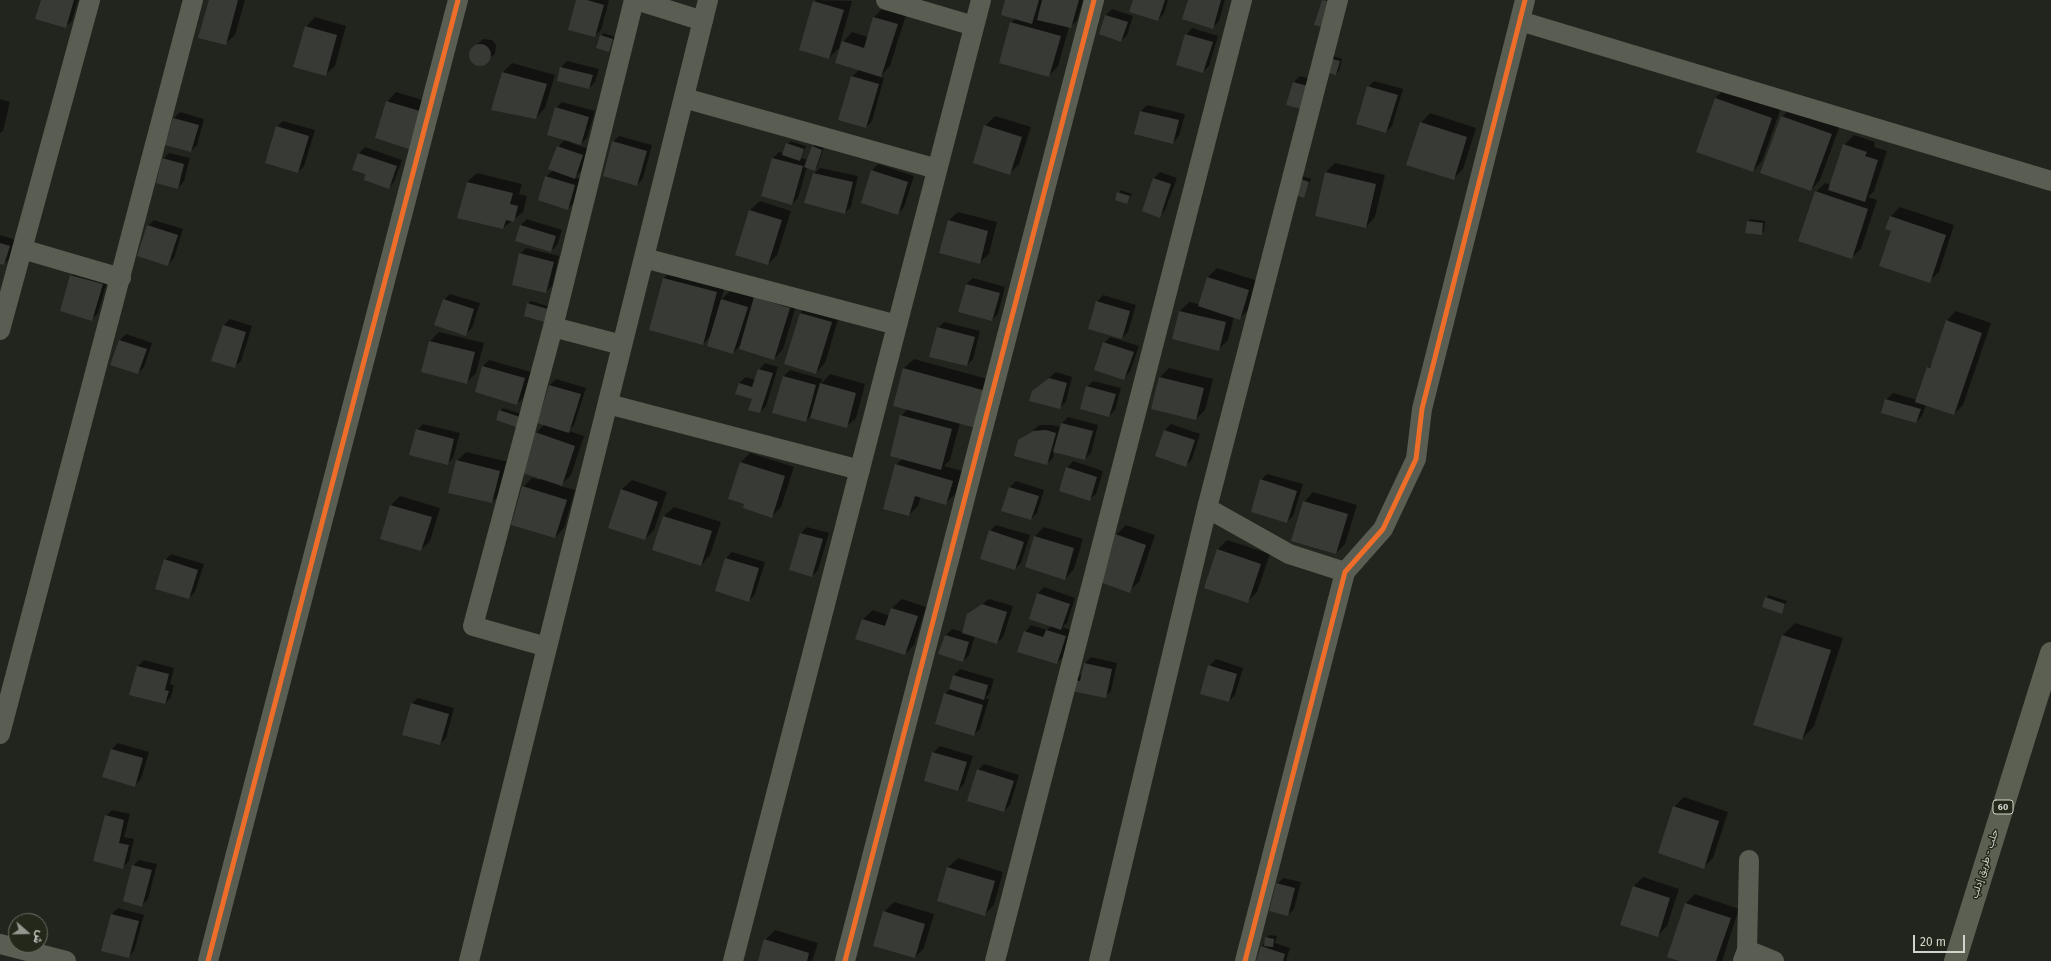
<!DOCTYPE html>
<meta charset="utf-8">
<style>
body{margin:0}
#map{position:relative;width:2051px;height:961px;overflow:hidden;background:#22251e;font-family:"Fira Sans",Vazirmatn,sans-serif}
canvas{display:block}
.north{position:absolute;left:8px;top:913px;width:40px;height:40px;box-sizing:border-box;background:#23281b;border:1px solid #696d62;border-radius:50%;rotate:110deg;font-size:11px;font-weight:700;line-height:16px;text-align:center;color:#d1d4cc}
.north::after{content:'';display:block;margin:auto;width:14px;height:18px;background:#94978f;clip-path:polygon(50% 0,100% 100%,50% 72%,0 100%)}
.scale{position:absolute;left:1913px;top:935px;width:52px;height:18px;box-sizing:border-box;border:2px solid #d1d4cc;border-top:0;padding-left:5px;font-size:12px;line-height:14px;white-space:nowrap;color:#d1d4cc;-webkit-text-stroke:3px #23281b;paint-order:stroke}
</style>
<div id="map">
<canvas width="2051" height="961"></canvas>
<div class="north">ش</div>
<div class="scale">20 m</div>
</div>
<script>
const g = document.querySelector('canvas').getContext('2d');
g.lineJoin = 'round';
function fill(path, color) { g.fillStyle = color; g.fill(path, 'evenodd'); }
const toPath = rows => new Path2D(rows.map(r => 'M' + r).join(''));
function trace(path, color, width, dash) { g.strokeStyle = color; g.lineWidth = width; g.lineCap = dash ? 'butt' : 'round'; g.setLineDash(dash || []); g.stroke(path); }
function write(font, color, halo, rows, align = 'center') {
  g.font = font + ' "Fira Sans",Vazirmatn,sans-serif'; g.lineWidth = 3; g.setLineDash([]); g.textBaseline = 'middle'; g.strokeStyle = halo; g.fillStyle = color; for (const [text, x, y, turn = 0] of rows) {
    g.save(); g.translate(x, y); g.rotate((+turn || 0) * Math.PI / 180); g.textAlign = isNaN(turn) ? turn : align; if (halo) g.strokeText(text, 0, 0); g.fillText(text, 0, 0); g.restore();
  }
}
const shadow = toPath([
 [42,0,78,0,72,21,65,27],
 [210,0,245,0,235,35,225,44],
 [577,0,609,0,601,30,594,36],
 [816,0,852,1,839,48,829,58,814,2],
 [1006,0,1083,0,1077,21,1069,27,1058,66,1049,76,1011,23,1016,18],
 [1134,0,1168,0,1164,13,1158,20],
 [1189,0,1225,0,1219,21,1213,27],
 [883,8,906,15,890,66,880,77,884,78,872,121,866,127,852,77,860,69,843,42,852,32,868,37,874,17],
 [1112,9,1133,16,1127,35,1121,41,1106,15],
 [315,17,346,26,335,66,325,75,306,27],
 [1192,28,1218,36,1209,66,1203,72,1186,35],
 [604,33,615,37,608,51,601,36],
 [483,39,492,40,496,45,495,54,482,64,476,64,470,56,471,50],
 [1333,56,1342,59,1339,71,1336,74,1326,71],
 [567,61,599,69,595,82,589,88,561,67],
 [512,63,555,75,545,108,536,118,493,109,503,72],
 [1300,76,1314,80,1288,104,1294,82],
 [1374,81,1403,89,1392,126,1386,132,1368,87],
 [1725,89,1781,108,1762,161,1753,171,1715,98],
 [396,92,429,102,409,148,387,102],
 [0,99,10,102,3,131,0,133],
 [562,102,595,111,587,138,581,144,571,141,571,143,589,149,581,171,575,177,581,179,574,202,568,209,546,177,553,170,558,147,565,139,556,108],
 [1147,105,1185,114,1179,136,1173,143,1135,133,1141,111],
 [1791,107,1840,125,1820,180,1811,190,1782,117],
 [180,112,204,119,197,145,191,151,167,144,174,118],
 [1430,113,1476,128,1463,169,1453,179,1421,123],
 [995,116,1031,127,1019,164,1010,173,985,126],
 [283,121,315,130,304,166,298,172,277,127],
 [1854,135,1875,142,1874,147,1887,151,1874,191,1868,197,1877,200,1861,249,1851,258,1816,192,1825,183,1831,185,1844,145],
 [619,136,652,145,643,178,637,185,613,142],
 [790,141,806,146,801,158,808,160,815,144,824,147,817,167,815,170,807,167,798,198,792,204,773,158,779,152,784,153],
 [365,147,402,160,394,182,388,188,367,174,354,169,359,153],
 [169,153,190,158,184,181,178,188,163,159],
 [1335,163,1385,175,1375,217,1366,227,1326,172],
 [878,164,914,176,904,207,898,213,872,171],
 [820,168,858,176,851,207,845,213,814,174],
 [1160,172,1177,178,1165,210,1159,217,1154,178],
 [477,173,522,184,519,194,527,196,523,212,503,228,467,182],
 [1302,176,1311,179,1303,197],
 [1121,190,1132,194,1127,203,1118,193],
 [760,201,791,211,777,255,768,264,750,210],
 [1900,207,1954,225,1939,272,1929,281,1890,217],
 [958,212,997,222,989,254,979,263,948,221],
 [527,219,562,230,557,245,551,251,516,240,521,225],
 [1750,219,1765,221,1764,231,1761,234,1748,222],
 [154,220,183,229,174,258,168,265,148,226],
 [0,235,16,240,10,258,4,264,0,263],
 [526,248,559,256,552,286,546,292,520,254],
 [1217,268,1258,281,1249,309,1240,318,1234,317,1228,340,1218,350,1173,338,1180,311,1189,302,1199,304,1207,278],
 [77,269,108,278,98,313,92,319,61,311,71,275],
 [673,269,726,283,721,300,731,290,798,299,783,349,774,359,741,345,733,353,711,335,703,344,664,278],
 [973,278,1005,287,998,314,992,320,966,284],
 [450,294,480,303,472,328,465,335,444,300],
 [1103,295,1136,305,1128,332,1122,338,1097,302],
 [531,301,550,307,547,318,528,304],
 [810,304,840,313,825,363,816,373,800,313],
 [1956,311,1991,323,1963,405,1954,414,1926,405,1922,416,1916,422,1886,400,1893,393,1917,400,1928,368,1932,364,1946,321],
 [230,319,252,326,241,361,234,367,212,360,224,325],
 [944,322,980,331,973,359,967,365,938,328],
 [439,332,484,343,476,373,467,382,430,341],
 [126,334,152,343,144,367,138,373,120,340],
 [1110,337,1139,346,1130,372,1124,378,1104,343],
 [914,359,995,381,960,423,950,460,944,466,962,471,955,494,946,503,921,496,918,506,909,515,896,465,903,458,901,416,908,409,904,368],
 [489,360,531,372,523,398,517,404,483,366],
 [765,363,778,367,766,406,760,412,753,399,739,383,746,377,755,380,759,370],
 [1169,368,1213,379,1205,410,1196,419,1152,408,1160,377],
 [790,370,822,379,821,384,830,374,865,384,856,418,846,427,810,417,805,421,784,376],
 [1056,372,1072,377,1066,402,1059,408,1033,391],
 [556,379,586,388,574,425,569,431,584,436,571,475,560,486,575,490,564,528,555,537,523,487,532,478,540,480,536,433,545,424,550,385],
 [1093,381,1121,388,1115,410,1109,416,1087,387],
 [503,408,522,414,519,423,500,411],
 [1068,417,1098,425,1091,453,1085,459,1054,451,1053,458,1046,464,1019,441,1040,425,1052,425,1061,427,1062,423],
 [423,424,460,433,453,458,447,464,417,430],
 [1171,424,1200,434,1192,459,1186,465,1157,456,1165,430],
 [466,452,509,462,501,493,492,502,457,461],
 [750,453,794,467,781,507,771,517,745,503,729,498,741,462],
 [1073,461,1103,471,1096,494,1089,500,1067,468],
 [1267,474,1303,484,1293,516,1287,522,1261,480],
 [632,480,667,492,654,530,645,539,622,489],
 [1016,481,1044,490,1037,513,1031,519,1003,510,1010,487],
 [1313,492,1357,505,1345,544,1336,553,1304,502],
 [400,496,440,508,430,541,421,550,381,538,391,505],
 [674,507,721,522,710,555,701,565,664,516],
 [996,525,1030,535,1021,563,1015,569,990,531],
 [1126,525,1155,535,1139,582,1129,591,1116,535],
 [807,527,829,533,818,570,812,576,790,569,801,533],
 [1044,527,1083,539,1074,569,1065,579,1035,536],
 [1227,540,1270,554,1257,592,1247,602,1218,549],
 [732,552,765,562,755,594,749,601,726,558],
 [171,554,204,564,195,592,189,598,165,560],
 [1044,587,1075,598,1067,623,1062,627,1071,630,1063,657,1057,663,1025,632,1031,625,1047,630,1051,626,1030,618,1038,593],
 [1769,595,1787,601,1781,613,1766,598],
 [902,599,926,607,914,645,905,654,857,639,863,619,873,610,890,616,892,608],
 [989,599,1013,606,1003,637,997,643,975,636,969,655,963,661,939,654,946,635,952,629,963,632,968,615],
 [1795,623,1843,638,1814,726,1802,739,1783,635],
 [1091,657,1117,663,1111,691,1105,697,1075,680,1082,674,1084,664],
 [1216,659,1243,668,1235,695,1229,701,1209,666],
 [144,660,174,668,170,684,174,685,171,697,165,703,130,694,138,666],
 [960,669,994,679,990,693,985,698,989,699,980,729,973,735,945,694,950,689,954,675],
 [418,698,454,708,446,738,440,744,411,704],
 [118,743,149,752,141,779,134,786,103,776,112,749],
 [940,746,973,756,964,784,958,790,933,753],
 [984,764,1019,775,1010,805,1004,811,978,770],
 [1684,797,1728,812,1713,858,1703,868,1674,807],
 [112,810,130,814,124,837,134,839,129,861,123,867,106,816],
 [958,858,1003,872,994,905,984,915,948,867],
 [139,860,157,864,148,899,142,905,133,866],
 [1643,877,1679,889,1667,926,1657,936,1633,887],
 [1283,878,1301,882,1294,909,1288,915,1277,884],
 [1695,894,1739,909,1722,961,1682,961,1686,903],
 [894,902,934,914,924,948,915,957,884,912],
 [118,908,144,915,134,951,128,957,102,950,112,914],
 [775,930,818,943,812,961,759,961,765,940],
 [1269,935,1277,936,1275,943,1290,948,1286,961,1257,961,1262,947]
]);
const building = toPath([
 [41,0,74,0,66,28,35,19],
 [209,0,238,0,226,45,198,38],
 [576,0,587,0,604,5,595,37,568,30],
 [1005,0,1039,0,1032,24,1001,15],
 [1042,0,1079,0,1071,28,1037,20],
 [1133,0,1165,0,1158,21,1129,12],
 [1188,0,1221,0,1213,29,1182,19],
 [1322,0,1330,2,1322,27,1314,25],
 [813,1,844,10,829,59,799,50],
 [1105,15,1128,22,1121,42,1099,34],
 [873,17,898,24,881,77,835,63,842,41,864,48],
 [1010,22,1061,36,1049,77,999,63],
 [305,26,337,35,326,76,293,67],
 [1185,34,1213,42,1203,73,1176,65],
 [600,35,613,39,609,52,596,48],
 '469 55a11 11 0 1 1 22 0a11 11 0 1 1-22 0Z',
 [1329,58,1340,61,1336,75,1325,72],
 [560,67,593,75,589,89,557,81],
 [502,72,547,84,536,119,491,110],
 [851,76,879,84,866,128,838,120],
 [1293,82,1308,86,1301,109,1286,105],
 [1367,86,1398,95,1386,133,1356,124],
 [1715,98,1772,118,1753,172,1696,152],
 [386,101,420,111,409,149,375,138],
 [555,107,589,117,581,145,547,135],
 [1140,111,1179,120,1173,144,1134,134],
 [1781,116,1832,134,1811,191,1760,173],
 [173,118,199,125,191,152,165,145],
 [1420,122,1467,137,1454,180,1406,165],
 [984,125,1022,137,1010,175,973,163],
 [276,126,309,136,298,173,265,163],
 [612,141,647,151,637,186,603,176],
 [786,143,804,149,800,161,782,155],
 [1843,144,1867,152,1865,156,1878,160,1865,202,1828,190],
 [557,146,583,155,575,179,548,169],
 [812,146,822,150,815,171,804,167],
 [358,153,397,166,389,189,364,180,365,174,352,170],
 [162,158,184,164,178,189,156,183],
 [772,158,803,166,792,205,761,196],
 [871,170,908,182,898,215,861,203],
 [1325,172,1376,184,1366,228,1315,216],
 [813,173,853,182,845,214,804,203],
 [545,176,575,185,568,210,538,200],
 [1153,178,1171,184,1160,218,1142,211],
 [1298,178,1309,182,1304,198,1293,194],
 [467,182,513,193,510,204,518,206,514,222,506,220,503,229,457,218],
 [1815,191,1868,209,1852,259,1798,241],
 [1117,192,1130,196,1127,204,1115,200],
 [749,210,782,220,768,265,735,255],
 [1890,216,1946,235,1930,283,1879,266,1891,231,1885,229],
 [948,220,988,231,980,264,939,253],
 [1747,221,1763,223,1762,235,1745,233],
 [147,225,178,235,168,266,137,256],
 [520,225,556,236,551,252,515,241],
 [0,243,10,246,4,265,0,264],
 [519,253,554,262,546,293,512,285],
 [70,275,103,284,92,321,60,311],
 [1207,277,1249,290,1240,320,1198,306],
 [663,278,717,292,703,345,649,330],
 [966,284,1000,293,992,321,958,312],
 [754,297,790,308,774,360,739,349],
 [443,299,474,309,466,336,434,325],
 [721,299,748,307,733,354,707,346],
 [1096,301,1130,311,1122,339,1088,329],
 [527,303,548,309,544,322,524,316],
 [1179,311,1226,322,1219,351,1172,339],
 [800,313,832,322,816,374,784,364],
 [1946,320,1982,333,1954,415,1915,402,1927,367,1930,368],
 [223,325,246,332,235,368,211,361],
 [937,327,975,337,967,366,929,357],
 [119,340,147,349,138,374,110,365],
 [429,341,475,352,467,384,421,372],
 [1103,342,1134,352,1124,380,1094,370],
 [482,366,525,378,517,405,475,392],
 [903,368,986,391,976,428,893,406],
 [758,369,773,373,760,413,748,410,752,399,735,394,739,383,752,387],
 [783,376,816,385,806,422,772,413],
 [1159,377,1204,388,1196,420,1151,409],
 [1049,378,1067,383,1060,409,1029,401,1032,391],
 [820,383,856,393,847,428,810,418],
 [549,385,581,394,569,433,537,423],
 [1086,386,1116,394,1109,417,1080,409],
 [1885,399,1921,409,1916,423,1881,413],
 [499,410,520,417,516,427,496,420],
 [900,415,952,429,941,470,890,456],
 [1061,423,1093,431,1085,460,1053,452],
 [416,429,454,439,448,465,409,455],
 [1046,430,1056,433,1047,465,1014,456,1018,440,1033,431],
 [1164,430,1195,440,1186,467,1155,456],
 [535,432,575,446,562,486,522,473],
 [456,460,500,471,492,503,448,493],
 [740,462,785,476,772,518,743,508,744,504,728,499],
 [895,464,953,481,946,505,915,496,909,516,883,509],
 [1066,467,1097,477,1090,501,1059,491],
 [1260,479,1297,491,1287,523,1251,512],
 [522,486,567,500,555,538,511,525],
 [1009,487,1039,496,1031,520,1001,511],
 [621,489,658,502,645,540,608,528],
 [1303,501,1348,514,1336,554,1291,541],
 [390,505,432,517,421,551,380,539],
 [663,516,712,531,701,566,652,550],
 [989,530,1024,542,1015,570,980,559],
 [800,533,823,539,812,577,789,570],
 [1115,534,1146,545,1130,593,1100,582],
 [1034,536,1074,548,1065,580,1025,567],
 [1217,549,1261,564,1248,603,1204,588],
 [725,558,759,568,749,602,715,591],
 [164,559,198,570,189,599,155,589],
 [1037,593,1070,604,1061,630,1029,619],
 [1765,597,1785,604,1782,614,1762,607],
 [982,604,1007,612,997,644,962,633,967,614],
 [891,608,918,616,905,655,855,639,862,619,885,626],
 [1046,630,1066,636,1057,664,1017,652,1024,631,1043,637],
 [945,635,969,642,963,662,938,654],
 [1782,635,1831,650,1802,740,1753,725],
 [1084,663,1112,669,1106,698,1071,691,1074,680,1080,681],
 [1208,665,1237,674,1229,702,1200,694],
 [137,666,169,674,165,690,169,691,165,704,129,695],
 [953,675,988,685,984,700,949,689],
 [944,693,983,705,974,736,935,724],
 [411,703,449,714,440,745,402,735],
 [111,749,143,758,135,787,102,777],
 [932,752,967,762,958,791,924,781],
 [977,769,1014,781,1004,812,967,801],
 [1673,806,1719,821,1704,869,1658,853],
 [105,815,124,820,119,843,129,845,123,869,93,861],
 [132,865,152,870,142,907,123,901],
 [947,867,995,881,985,916,937,901],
 [1276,883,1295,888,1288,916,1269,911],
 [1633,886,1670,898,1658,937,1620,925],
 [1685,903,1731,918,1716,961,1679,961,1667,957],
 [883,911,925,924,915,958,873,946],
 [111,914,139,921,129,958,101,951],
 [1265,937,1274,939,1273,947,1264,946],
 [764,939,809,953,807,961,758,961],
 [1261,946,1285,954,1283,961,1256,961]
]);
const minor = toPath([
 [636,0,703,21],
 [886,0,974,26],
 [1520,21,2051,181],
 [684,98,937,169],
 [22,249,121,278],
 [644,258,897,325],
 [553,327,634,0],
 [0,330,90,0],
 [608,404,860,470],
 [1207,508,1289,554,1345,572],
 [547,647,473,626,553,327,622,345],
 [0,734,193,0],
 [0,944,66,961],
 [1747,950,1774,961],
 [208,961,458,0],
 [469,961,708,0],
 [733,961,981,0],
 [845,961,1094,0],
 [995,961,1242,0],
 [1099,961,1207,508,1338,0],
 [1245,961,1345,572,1383,529,1416,459,1422,409,1525,0],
 [1743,961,1747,950,1749,860]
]);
const trunk = toPath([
 [1955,961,2051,653]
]);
const cycleway = toPath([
 [208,961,458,0],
 [845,961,1094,0],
 [1245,961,1345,572,1383,529,1416,459,1422,409,1525,0]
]);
const shields = [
 [2003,807,20]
];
const shieldNames = [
 ["60",2003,807]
];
const streetNames = [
 ["حلب - طريق إدلب",1985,864,-73]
];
fill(shadow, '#0007');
fill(building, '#383a35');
trace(minor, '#595d52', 20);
trace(trunk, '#5c6052', 22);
trace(cycleway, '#ee6e29', 5);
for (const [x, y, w] of shields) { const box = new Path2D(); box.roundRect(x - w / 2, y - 7, w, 14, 3); g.fillStyle = '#23281b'; g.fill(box); trace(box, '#d1d4cc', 1); }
write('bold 9px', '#d1d4cc', null, shieldNames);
write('10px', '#d1d4cc', '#23281b', streetNames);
</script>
